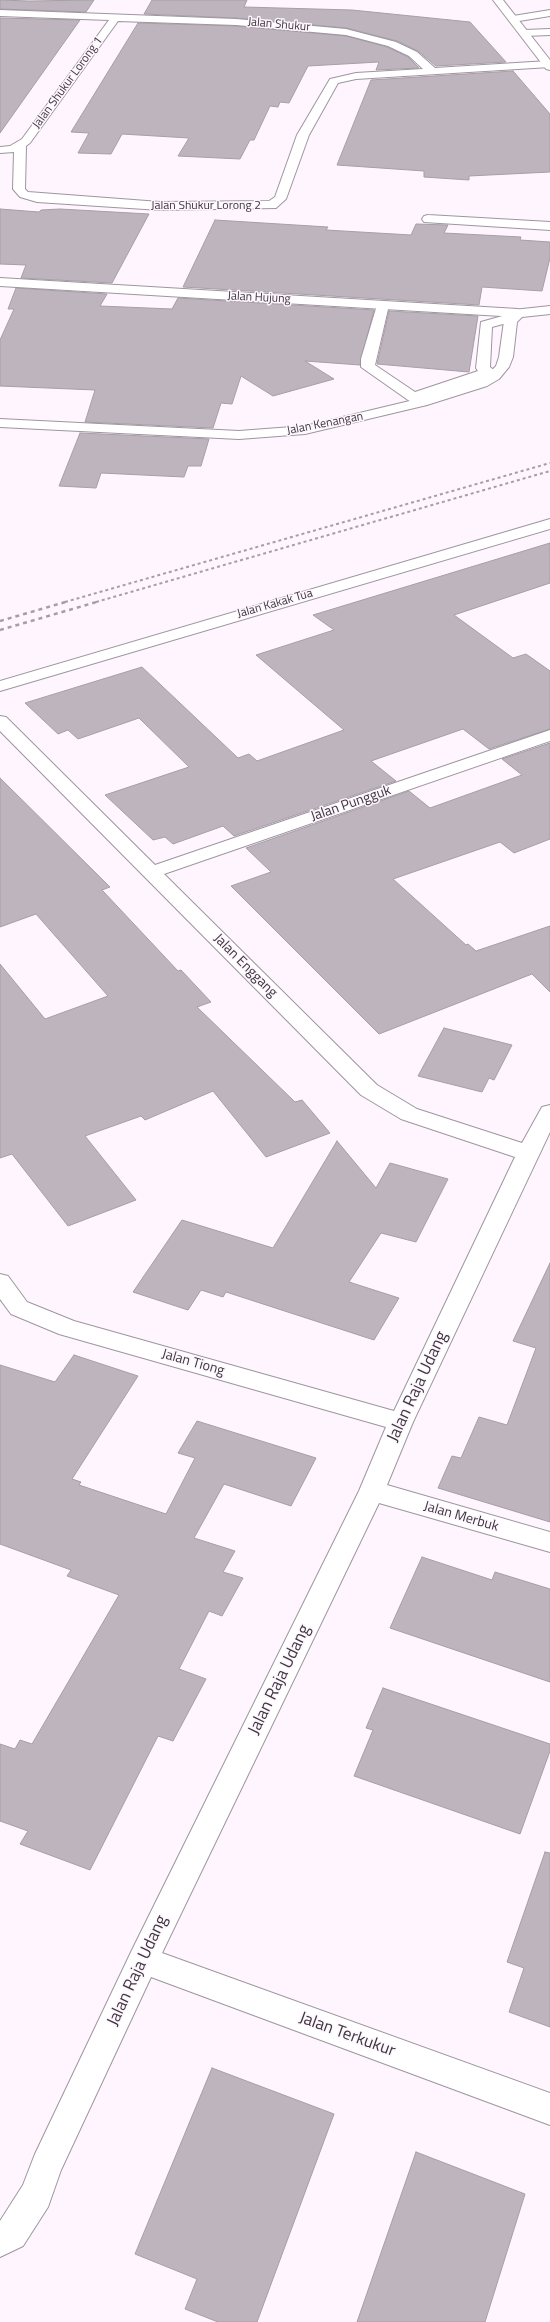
<!DOCTYPE html>
<style>
body{margin:0}
canvas{display:block;background:#fef5fe}
</style>
<canvas width="550" height="2322"></canvas>
<script>
const g = document.querySelector('canvas').getContext('2d');
g.lineJoin = 'round';
function fill(path, color) { g.fillStyle = color; g.fill(path, 'evenodd'); }
const toPath = rows => new Path2D(rows.map(r => 'M' + r).join(''));
function trace(path, color, width, dash) { g.strokeStyle = color; g.lineWidth = width; g.lineCap = dash ? 'butt' : 'round'; g.setLineDash(dash || []); g.stroke(path); }
function write(font, color, halo, rows, align = 'center') {
  g.font = font + ' "Titillium Web",sans-serif'; g.lineWidth = 3; g.setLineDash([]); g.textBaseline = 'middle'; g.strokeStyle = halo; g.fillStyle = color; for (const [text, x, y, turn = 0] of rows) {
    g.save(); g.translate(x, y); g.rotate((+turn || 0) * Math.PI / 180); g.textAlign = isNaN(turn) ? turn : align; if (halo) g.strokeText(text, 0, 0); g.fillText(text, 0, 0); g.restore();
  }
}
const building = toPath([
 [0,0,29,1,94,0,86,12,0,9,0,0],
 [152,0,247,0,244,7,352,10,470,22,506,62,436,66,418,51,397,41,346,28,236,18,144,14,152,0],
 [0,18,80,20,0,133,0,18],
 [138,23,236,26,346,36,387,47,408,57,419,68,376,70,379,62,308,66,289,103,280,102,278,107,270,106,254,140,250,140,240,159,178,156,189,138,122,134,111,154,78,153,89,133,71,132,138,23],
 [513,71,550,114,550,172,469,176,469,180,424,177,424,171,337,165,371,80,513,71],
 [0,209,39,212,41,210,60,209,149,214,112,283,21,278,26,265,0,264,0,209],
 [215,220,328,227,326,230,411,235,416,224,448,225,444,233,521,237,520,240,550,242,550,258,542,291,482,287,479,305,183,287,215,220],
 [16,288,107,294,100,306,172,309,178,298,374,310,360,365,305,361,334,379,273,396,241,376,232,404,221,403,213,428,85,422,95,390,0,386,0,340,14,309,8,309,16,288],
 [389,311,478,316,469,372,377,364,389,311],
 [80,433,209,439,201,466,188,466,184,477,101,473,96,488,59,486,80,433],
 [550,543,550,583,454,615,513,658,526,654,550,671,550,729,489,749,463,729,371,761,396,781,234,836,223,826,173,844,165,837,153,840,105,795,189,767,139,718,78,739,68,730,58,734,25,703,142,667,238,758,249,754,257,761,344,730,256,655,334,630,313,615,550,543],
 [550,743,550,839,514,853,500,842,393,879,466,945,468,944,476,951,550,926,550,992,532,974,379,1034,231,886,271,872,246,848,409,791,430,808,522,775,502,759,550,743],
 [0,778,110,887,102,890,178,971,181,970,211,1002,197,1007,295,1102,302,1100,330,1133,266,1157,213,1091,145,1120,141,1116,85,1136,136,1200,68,1226,12,1154,0,1158,0,964,45,1019,108,996,36,914,0,927,0,778],
 [444,1028,512,1045,494,1080,489,1078,482,1092,418,1076,444,1028],
 [337,1141,376,1188,390,1163,448,1179,416,1242,381,1233,349,1282,399,1298,374,1340,226,1292,223,1297,201,1290,188,1310,133,1292,182,1220,273,1248,337,1141],
 [550,1263,550,1522,438,1488,452,1456,461,1458,479,1417,507,1425,536,1348,513,1341,550,1263],
 [74,1355,138,1376,72,1479,81,1482,79,1485,166,1514,195,1458,178,1453,197,1421,316,1458,291,1506,224,1484,194,1538,235,1551,223,1572,243,1578,222,1616,209,1611,179,1669,206,1679,173,1741,158,1736,90,1870,20,1844,28,1831,0,1821,0,1744,15,1749,20,1740,32,1744,119,1595,67,1576,71,1570,0,1544,0,1365,55,1382,74,1355],
 [422,1557,492,1580,495,1572,550,1589,550,1682,390,1628,422,1557],
 [383,1688,550,1744,550,1751,520,1834,354,1776,373,1730,366,1728,383,1688],
 [545,1852,550,1853,550,2027,509,2012,524,1968,507,1962,545,1852],
 [212,2068,334,2114,257,2322,218,2322,185,2309,197,2279,135,2254,212,2068],
 [416,2152,525,2194,485,2322,357,2322,416,2152]
]);
const service = toPath([
 [550,29,550,35,524,36,519,33,524,30,550,29],
 [383,301,389,305,375,365,415,392,478,371,476,368,481,322,513,313,518,314,520,317,518,320,492,327,490,367,501,376,494,380,487,377,425,398,429,402,427,405,417,405,408,400,361,367,361,359,377,305,383,301]
]);
const minor = toPath([
 [0,10,236,19,346,29,396,42,417,52,435,68,548,61,550,61,550,67,356,79,338,83,309,135,286,199,276,208,160,210,37,202,20,197,13,189,14,152,0,153,0,147,10,146,22,139,109,20,0,16,0,10],
 [118,21,236,25,346,35,388,46,409,56,423,69,356,73,330,79,297,135,275,197,269,201,160,202,28,192,25,189,26,146,30,143,118,21],
 [428,215,550,222,550,230,424,222,422,219,424,216,428,215],
 [0,278,518,309,525,313,518,317,0,286,0,278],
 [550,519,550,529,0,691,0,681,550,519],
 [0,716,6,717,155,865,550,730,550,741,164,874,377,1085,417,1109,522,1143,542,1107,550,1105,550,1132,413,1422,387,1485,550,1532,550,1552,379,1503,162,1953,550,2093,550,2125,151,1977,61,2170,48,2207,23,2246,0,2257,0,2221,23,2185,35,2154,132,1950,359,1491,386,1427,59,1334,11,1314,0,1299,0,1274,8,1276,27,1302,74,1321,394,1411,515,1157,401,1119,361,1095,0,731,0,716]
]);
const tertiary = toPath([
 [550,306,550,314,522,317,517,322,513,357,509,367,499,379,487,386,427,405,305,434,239,439,0,427,0,419,239,431,305,426,418,399,477,380,489,373,496,366,499,357,504,321,513,310,550,306]
]);
const secondary = toPath([
 [550,10,550,16,513,22,508,19,513,16,550,10]
]);
const primary = toPath([
 [493,0,503,0,550,60,550,70,546,69,493,0]
]);
const railFar1 = toPath([
 [65,602,550,463],
 [96,602,550,471]
]);
const rail = toPath([
 [0,621,69,601],
 [0,630,100,601]
]);
const farStreetnames = [
 ["Jalan Shukur",279,25,5],
 ["Jalan Shukur Lorong 1",68,83,-54],
 ["Jalan Shukur Lorong 2",206,206],
 ["Jalan Hujung",259,298,3],
 ["Jalan Kenangan",325,424,-11],
 ["Jalan Kakak Tua",275,604,-16]
];
const streetNames = [
 ["Jalan Pungguk",351,804,-19],
 ["Jalan Enggang",245,966,45],
 ["Jalan Tiong",193,1363,16],
 ["Jalan Merbuk",461,1517,16]
];
const nearStreetnames = [
 ["Jalan Raja Udang",418,1387,-65],
 ["Jalan Raja Udang",280,1680,-64],
 ["Jalan Raja Udang",138,1971,-65],
 ["Jalan Terkukur",347,2035,20]
];
fill(building, '#bdb4bd');
trace(building, '#a79ea7', 1);
trace(service, '#9e969f', 2);
trace(minor, '#9e969f', 2);
trace(tertiary, '#9e969f', 2);
trace(secondary, '#9e969f', 2);
trace(primary, '#9e969f', 2);
fill(service, '#fff');
fill(minor, '#fff');
fill(tertiary, '#fff');
fill(secondary, '#fff');
fill(primary, '#fff');
trace(railFar1, '#a49ea5', 2, [3, 3]);
trace(rail, '#a49ea5', 2.5, [4, 4]);
write('12px', '#3b383c', '#fef5fe', farStreetnames);
write('14px', '#3b383c', '#fef5fe', streetNames);
write('17px', '#3b383c', '#fef5fe', nearStreetnames);
</script>
